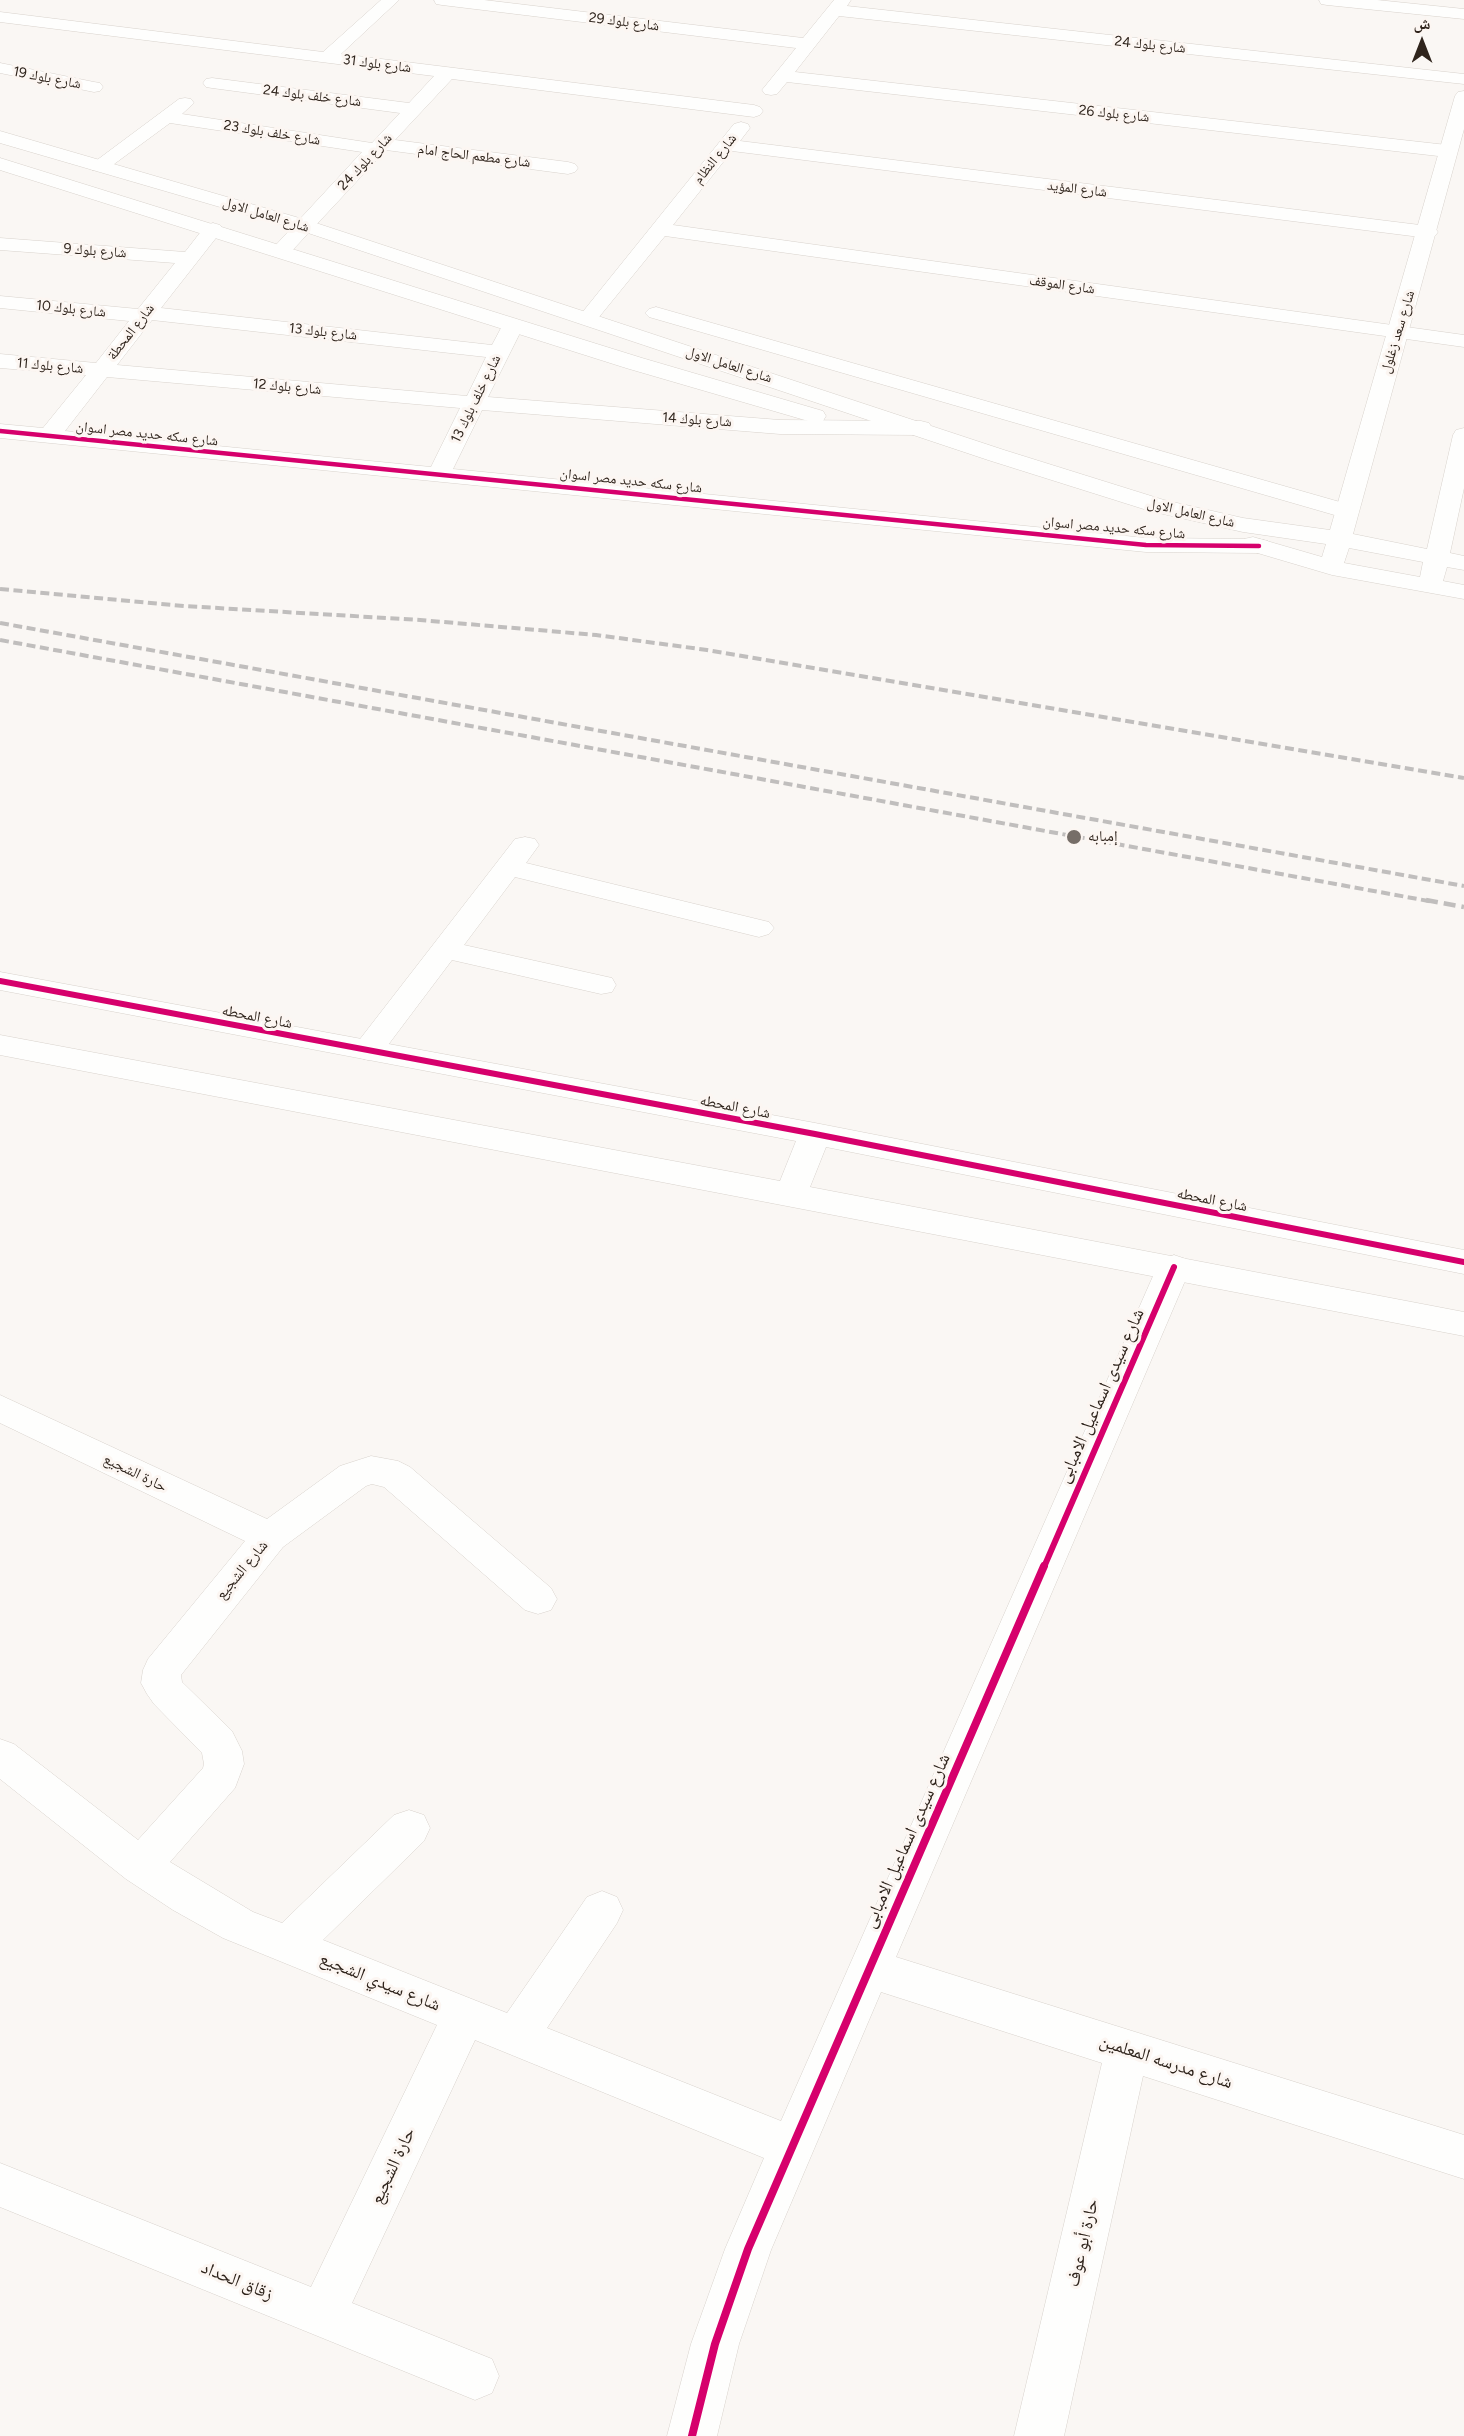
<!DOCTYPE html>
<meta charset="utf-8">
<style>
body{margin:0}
#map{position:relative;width:1464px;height:2436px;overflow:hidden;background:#faf7f4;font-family:Figtree,"Noto Naskh Arabic",sans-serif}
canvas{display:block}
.north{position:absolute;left:1392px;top:12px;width:60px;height:60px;-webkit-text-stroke:4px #fcf6f2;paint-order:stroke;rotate:0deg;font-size:16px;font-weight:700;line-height:24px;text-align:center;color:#2f241c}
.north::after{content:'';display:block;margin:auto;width:21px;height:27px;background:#2f241c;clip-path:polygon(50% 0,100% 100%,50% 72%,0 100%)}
</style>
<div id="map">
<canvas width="1464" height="2436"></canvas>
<div class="north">ش</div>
</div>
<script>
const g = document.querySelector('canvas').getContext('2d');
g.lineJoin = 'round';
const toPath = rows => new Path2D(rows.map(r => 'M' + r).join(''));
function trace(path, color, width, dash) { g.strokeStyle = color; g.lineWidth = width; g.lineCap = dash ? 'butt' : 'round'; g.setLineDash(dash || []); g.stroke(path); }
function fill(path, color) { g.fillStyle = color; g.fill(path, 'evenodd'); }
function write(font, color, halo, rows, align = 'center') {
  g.font = font + ' Figtree,"Noto Naskh Arabic",sans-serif'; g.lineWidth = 6; g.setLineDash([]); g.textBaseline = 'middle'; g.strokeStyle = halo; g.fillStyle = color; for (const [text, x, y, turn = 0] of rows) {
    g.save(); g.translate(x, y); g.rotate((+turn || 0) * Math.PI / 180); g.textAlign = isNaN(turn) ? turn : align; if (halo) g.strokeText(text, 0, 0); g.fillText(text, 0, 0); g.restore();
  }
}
const lane = toPath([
 [656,307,1354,506,1358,511,1354,516,1346,518,1338,516,649,317,645,313,649,309,656,307],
 [525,837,535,839,539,845,526,863,769,922,774,928,769,934,759,937,515,877,464,945,612,978,616,985,612,992,601,994,452,960,379,1057,368,1060,357,1057,353,1050,357,1043,515,839,525,837]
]);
const street = toPath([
 [381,0,399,0,341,54,754,105,760,107,763,111,760,115,754,117,452,79,395,140,568,162,575,164,578,168,575,172,568,174,386,150,288,255,281,257,274,255,271,251,274,247,362,152,170,123,106,170,92,170,89,166,179,99,185,98,191,99,194,103,182,114,372,143,400,113,212,88,206,87,203,83,206,79,212,78,409,103,434,76,0,22,0,12,323,52,381,0],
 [434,0,484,0,803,38,834,0,851,0,847,6,1464,74,1464,84,839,16,795,72,1447,145,1454,147,1456,151,1454,155,1447,157,787,82,777,94,771,95,765,94,762,90,796,48,442,5,436,4,434,0],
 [1319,0,1377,0,1464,9,1464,19,1327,5,1321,4,1319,0],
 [0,63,94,82,100,83,103,87,100,91,94,92,0,73,0,63],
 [741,122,748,124,750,128,740,141,1428,226,1435,228,1438,232,1435,236,1428,238,732,151,673,225,1464,335,1464,347,665,236,595,322,588,324,581,322,577,318,581,314,734,124,741,122],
 [213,223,220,225,223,229,161,308,492,345,501,328,509,327,517,328,520,333,488,397,780,420,921,421,929,423,932,428,929,433,921,435,780,434,482,410,453,469,1146,538,1259,539,1268,541,1271,546,1268,551,1259,553,1146,552,0,438,0,424,43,428,86,375,0,368,0,354,96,363,129,321,0,308,0,296,138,309,175,263,0,250,0,238,185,252,206,225,213,223],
 [152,320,486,357,467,396,117,365,152,320],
 [107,377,460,408,431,467,65,431,107,377],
 [1174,1255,1186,1259,1191,1267,896,1957,1464,2135,1464,2179,1143,2076,1064,2436,1014,2436,1102,2063,881,1992,771,2250,739,2344,717,2436,667,2436,691,2344,725,2249,764,2158,475,2040,352,2303,492,2359,499,2376,492,2393,475,2400,0,2207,0,2163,311,2287,437,2025,223,1938,173,1910,126,1879,0,1779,0,1739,14,1744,138,1840,203,1768,204,1764,202,1753,154,1704,147,1694,141,1683,143,1670,148,1659,245,1541,0,1423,0,1395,267,1519,340,1466,371,1456,398,1461,410,1467,551,1588,557,1599,551,1610,538,1614,525,1610,384,1487,372,1484,366,1486,283,1547,181,1675,182,1682,232,1731,242,1751,244,1764,235,1788,170,1862,253,1912,282,1923,394,1815,409,1810,424,1815,430,1828,424,1841,323,1940,507,2013,587,1897,602,1891,617,1897,623,1910,617,1923,547,2028,781,2121,1157,1267,1162,1259,1174,1255]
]);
const secondary = toPath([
 [1464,91,1464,129,1353,534,1427,549,1453,435,1456,430,1464,428,1464,488,1450,553,1464,556,1464,570,1447,567,1443,581,1464,585,1464,599,1332,575,1244,549,1241,544,1244,539,1253,537,1322,557,1326,544,1243,532,1150,511,988,460,299,230,0,143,0,131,313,222,1004,450,1164,500,1243,518,1330,530,1455,96,1458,92,1464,91],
 [1349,548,1423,562,1420,577,1344,563,1349,548],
 [0,158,642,358,823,411,826,416,823,421,815,423,626,368,0,170,0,158],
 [0,972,815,1123,1464,1250,1464,1274,826,1147,810,1187,1464,1312,1464,1336,0,1055,0,1035,780,1181,796,1141,0,990,0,972]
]);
const railFar1 = toPath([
 [0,589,184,606,420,620,596,635,707,650,1464,778],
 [0,623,1464,886],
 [0,640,1434,902]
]);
const rail = toPath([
 [1426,900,1464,907]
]);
const cyclewayFar2 = toPath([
 [0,431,1146,545,1259,546]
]);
const cyclewayFar1 = toPath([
 [0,981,815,1134,1464,1262],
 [1044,1567,1174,1267]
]);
const cycleway = toPath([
 [692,2436,715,2344,748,2249,1044,1566]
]);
const markers = [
 [1074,837,8,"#766e68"]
];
const farStreetnames = [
 ["شارع بلوك 29",624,22,7],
 ["شارع بلوك 24",1150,45,6],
 ["شارع بلوك 31",377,64,7],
 ["شارع بلوك 19",47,78,11],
 ["شارع خلف بلوك 24",312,96,7],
 ["شارع بلوك 26",1114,114,6],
 ["شارع خلف بلوك 23",272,133,9],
 ["شارع مطعم الحاج امام",474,156,7],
 ["شارع النظام",715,159,-51],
 ["شارع بلوك 24",365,162,-47],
 ["شارع المؤيد",1077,189,7],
 ["شارع العامل الاول",266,215,17],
 ["شارع بلوك 9",95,251,4],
 ["شارع الموقف",1062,285,8],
 ["شارع بلوك 10",71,309,6],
 ["شارع المحطة",131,332,-52],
 ["شارع بلوك 13",323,332,6],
 ["شارع سعد زغلول",1398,332,-73],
 ["شارع العامل الاول",729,365,18],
 ["شارع بلوك 11",50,366,5],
 ["شارع بلوك 12",287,387,5],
 ["شارع خلف بلوك 13",476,399,-64],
 ["شارع بلوك 14",697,420,4],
 ["شارع سكه حديد مصر اسوان",147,434,6],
 ["شارع سكه حديد مصر اسوان",631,481,6],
 ["شارع العامل الاول",1191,513,13],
 ["شارع سكه حديد مصر اسوان",1114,528,5]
];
const poiNames = [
 ["إمبابه",1088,837]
];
const streetNames = [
 ["شارع المحطه",257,1017,11],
 ["شارع المحطه",735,1107,11],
 ["شارع المحطه",1212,1200,11],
 ["حارة الشجيع",135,1473,26],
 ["شارع الشجيع",242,1570,-50]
];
const nearStreetnames = [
 ["شارع سيدى اسماعيل الامبابى",1101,1396,-66],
 ["شارع سيدى اسماعيل الامبابى",907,1841,-66],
 ["شارع سيدي الشجيع",380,1982,22],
 ["شارع مدرسه المعلمين",1166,2062,18],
 ["حارة الشجيع",393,2166,-65],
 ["حارة أبو عوف",1083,2243,-77],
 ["زقاق الحداد",237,2281,22]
];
trace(lane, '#d8d2cc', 1);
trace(street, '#d8d2cc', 1);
trace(secondary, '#d8d2cc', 1);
fill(lane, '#fefefd');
fill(street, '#fefefd');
fill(secondary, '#fefefd');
trace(railFar1, '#c0bebd', 4, [9, 4.5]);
trace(rail, '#c0bebd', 4.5, [12, 6]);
trace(cyclewayFar2, '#d6006c', 4.5);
trace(cyclewayFar1, '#d6006c', 6);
trace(cycleway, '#d6006c', 8);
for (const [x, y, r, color] of markers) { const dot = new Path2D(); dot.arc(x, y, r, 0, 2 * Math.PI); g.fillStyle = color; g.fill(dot); trace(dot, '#fcf6f2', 2); }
write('14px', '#2f241c', '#fcf6f2', farStreetnames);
write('15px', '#2f241c', '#fcf6f2', poiNames, 'left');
write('15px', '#2f241c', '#fcf6f2', streetNames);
write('18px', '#2f241c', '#fcf6f2', nearStreetnames);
</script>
